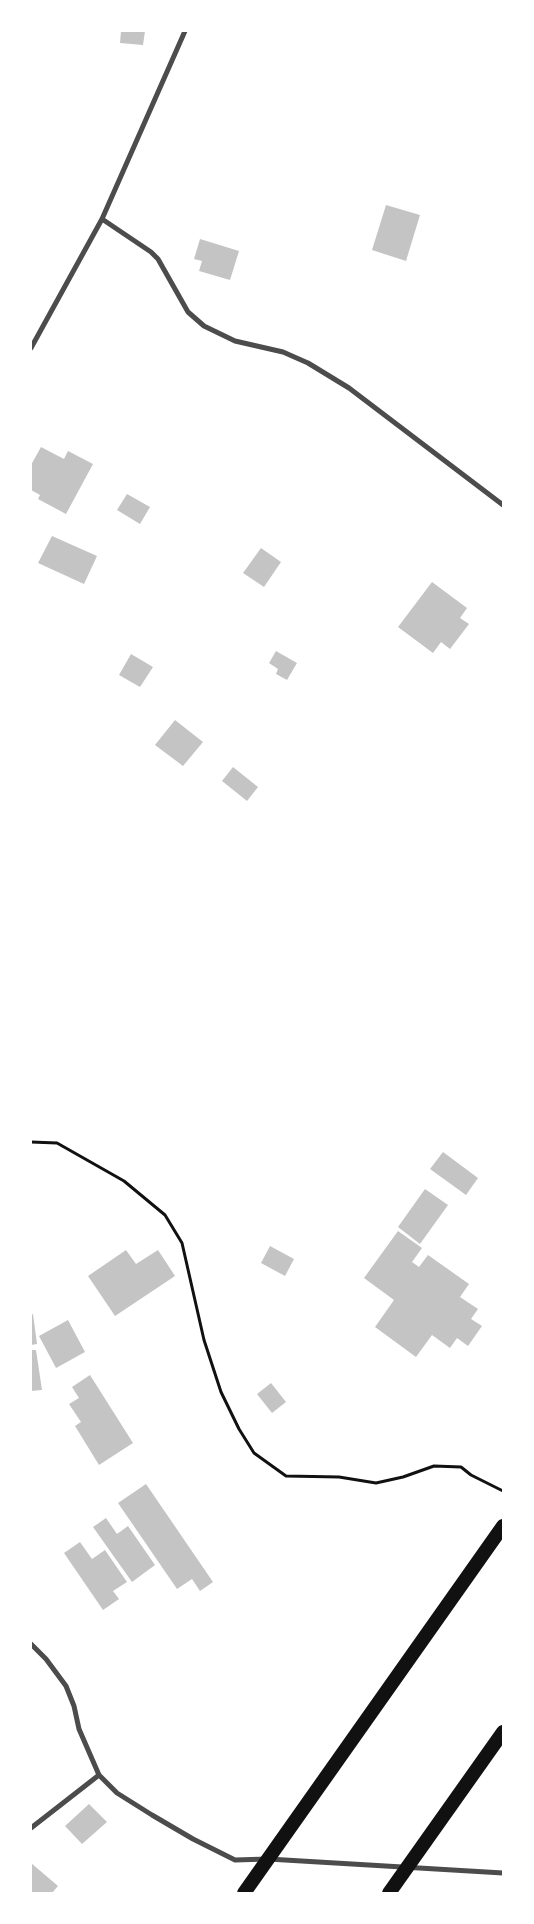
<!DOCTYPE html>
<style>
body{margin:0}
#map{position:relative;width:534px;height:1924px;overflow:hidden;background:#fff;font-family:"Sofia Sans Condensed",sans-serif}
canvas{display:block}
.frame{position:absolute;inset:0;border:32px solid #fff;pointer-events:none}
</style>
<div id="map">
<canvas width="534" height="1924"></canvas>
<div class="frame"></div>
</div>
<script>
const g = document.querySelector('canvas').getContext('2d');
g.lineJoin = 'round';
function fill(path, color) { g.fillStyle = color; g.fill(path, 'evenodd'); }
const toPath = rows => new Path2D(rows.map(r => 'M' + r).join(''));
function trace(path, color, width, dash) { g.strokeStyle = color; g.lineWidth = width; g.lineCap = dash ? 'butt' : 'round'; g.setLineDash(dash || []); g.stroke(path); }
const building = toPath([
 [121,31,145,31,143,45,120,43],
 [386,205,420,215,406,261,372,250],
 [200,239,239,251,230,280,199,271,202,261,194,259],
 [41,447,64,459,68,451,93,464,66,514,38,499,40,495,31,490,31,465],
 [127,494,150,507,140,524,117,510],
 [52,536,97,556,84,584,38,563],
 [261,548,281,562,264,587,243,573],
 [432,582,467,608,460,618,469,624,450,649,441,642,433,653,398,627],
 [276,651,297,663,287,680,276,674,278,669,269,663],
 [131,654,153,667,140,687,119,675],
 [175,720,203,742,183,766,155,745],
 [233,767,258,787,247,801,222,781],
 [443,1152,478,1178,466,1195,430,1169],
 [425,1189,448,1205,420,1244,398,1227],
 [398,1231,422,1248,412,1262,419,1267,428,1255,469,1284,460,1297,478,1309,471,1319,482,1326,468,1346,457,1338,450,1348,432,1335,416,1357,375,1327,394,1300,364,1278],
 [270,1246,294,1259,285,1276,261,1263],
 [126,1250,136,1264,158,1250,175,1276,115,1316,88,1276],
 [33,1314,37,1344,31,1345,31,1315],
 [68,1320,85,1352,56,1368,39,1336],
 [31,1350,36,1350,42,1390,31,1391],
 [90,1375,133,1443,99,1465,75,1426,81,1422,69,1404,79,1398,72,1387],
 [271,1383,286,1402,272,1413,257,1394],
 [146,1484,213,1582,200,1591,192,1579,177,1589,118,1503],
 [106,1518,117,1534,128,1526,155,1565,132,1582,93,1527],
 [80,1542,92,1559,105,1550,127,1582,113,1591,119,1599,103,1610,64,1553],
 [89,1804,107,1822,82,1844,65,1826],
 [31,1863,58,1886,52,1893,31,1893]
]);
const path = toPath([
 [31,1142,57,1143,124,1181,165,1215,182,1243,204,1340,221,1392,239,1429,254,1453,286,1476,339,1477,376,1483,403,1477,434,1466,461,1467,471,1475,503,1491]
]);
const minor = toPath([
 [102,219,151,252,158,259,188,312,204,326,235,341,283,352,308,363,349,388,503,505],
 [31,348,102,219,185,31],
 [31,1644,46,1659,66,1686,74,1706,79,1729,99,1775,117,1793,152,1815,193,1839,235,1860,268,1859,503,1873],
 [31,1828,99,1775]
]);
const trunk = toPath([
 [244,1893,503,1526],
 [389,1893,503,1732]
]);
fill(building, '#c4c4c4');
trace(path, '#111', 3);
trace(minor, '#4c4c4c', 5);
trace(trunk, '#111', 14);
</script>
